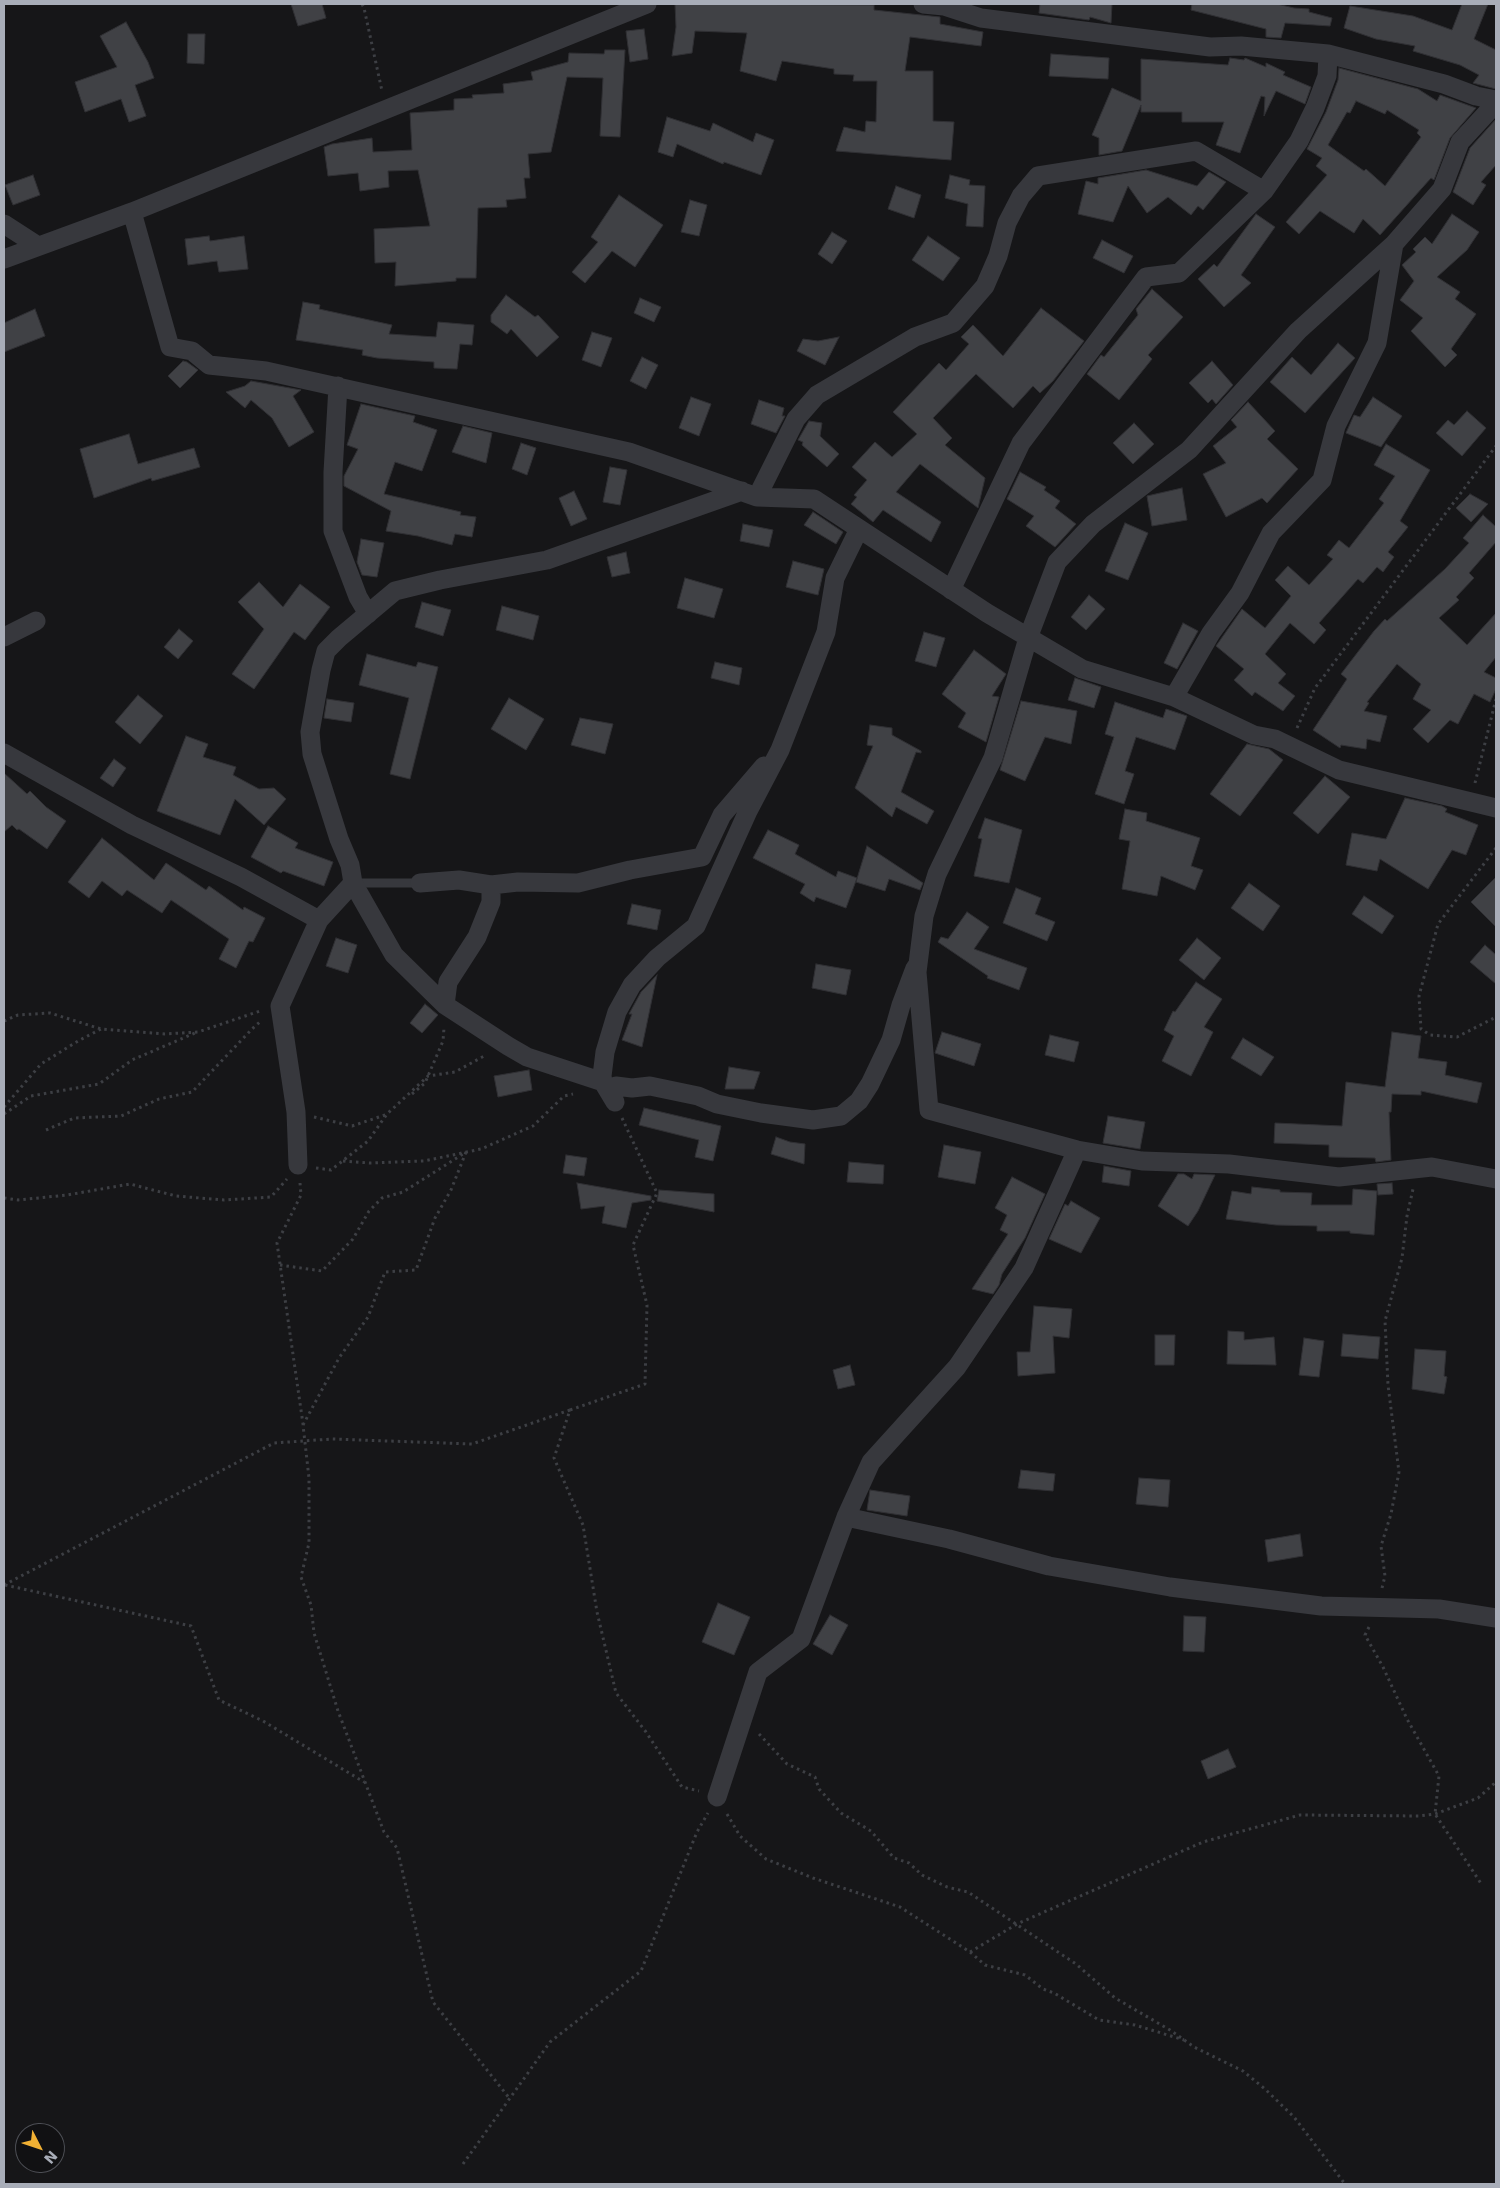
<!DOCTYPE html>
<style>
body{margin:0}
#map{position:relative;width:1500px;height:2188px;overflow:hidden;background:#161618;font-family:"DejaVu Sans",sans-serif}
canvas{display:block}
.frame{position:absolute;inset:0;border:5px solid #a8adb8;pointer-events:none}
.north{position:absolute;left:15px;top:2123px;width:50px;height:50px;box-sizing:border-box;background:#111113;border:1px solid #4d4f55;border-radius:50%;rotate:131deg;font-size:14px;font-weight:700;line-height:20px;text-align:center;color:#a8adb8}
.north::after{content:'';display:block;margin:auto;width:18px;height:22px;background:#f2b134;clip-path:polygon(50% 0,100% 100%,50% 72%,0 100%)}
</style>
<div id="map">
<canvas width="1500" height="2188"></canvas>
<div class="frame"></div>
<div class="north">N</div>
</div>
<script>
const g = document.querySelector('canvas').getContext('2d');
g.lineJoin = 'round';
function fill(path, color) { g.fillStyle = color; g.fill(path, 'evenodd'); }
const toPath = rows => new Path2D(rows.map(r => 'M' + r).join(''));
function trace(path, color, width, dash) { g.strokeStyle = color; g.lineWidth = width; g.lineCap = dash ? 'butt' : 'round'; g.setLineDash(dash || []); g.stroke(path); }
const building = toPath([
 [291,4,322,4,326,18,298,26,291,4],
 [675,4,874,5,874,10,940,17,940,24,983,32,981,46,910,37,905,71,933,71,933,121,954,122,951,160,836,151,844,127,865,132,866,121,876,122,877,81,853,81,854,75,834,74,834,69,782,61,776,81,740,71,747,33,695,31,692,53,672,56,676,27,675,4],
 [1040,4,1112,4,1111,23,1090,17,1089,20,1039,13,1040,4],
 [1192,4,1277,4,1294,8,1309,9,1309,12,1332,18,1330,26,1285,23,1281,38,1266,37,1266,29,1191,10,1192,4],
 [1462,4,1488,4,1474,39,1496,50,1496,89,1473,83,1479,75,1460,65,1413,51,1415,46,1376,39,1344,28,1350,6,1413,16,1452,30,1462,4],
 [126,22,148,62,154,78,135,85,146,116,129,122,121,99,85,112,75,82,117,67,100,36,126,22],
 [644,29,648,59,630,62,626,31,644,29],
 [188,34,205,34,204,64,187,63,188,34],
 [605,50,625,50,620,137,600,136,603,78,567,77,551,152,528,154,530,178,524,178,526,198,506,200,507,207,478,208,476,278,456,278,456,281,395,286,396,262,375,263,374,229,430,226,418,170,388,171,389,187,360,191,358,173,328,176,324,147,332,144,372,138,373,152,412,150,410,113,454,110,454,99,473,98,472,95,504,93,503,84,533,80,531,72,568,62,569,53,604,54,605,50],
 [1051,54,1109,58,1108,79,1049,76,1051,54],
 [1230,58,1244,60,1245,58,1266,67,1266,63,1285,72,1283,75,1311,87,1305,104,1276,91,1264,116,1265,97,1261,96,1240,153,1216,145,1224,122,1182,122,1182,112,1141,112,1141,105,1122,151,1099,155,1099,138,1092,135,1112,88,1141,101,1141,59,1228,65,1230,58],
 [1339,68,1418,89,1437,101,1440,95,1476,108,1450,138,1434,180,1431,178,1380,235,1363,219,1354,233,1320,211,1299,234,1286,222,1327,175,1316,166,1322,158,1307,149,1326,112,1338,80,1339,68],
 [1356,101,1385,114,1387,110,1419,130,1417,133,1421,137,1385,186,1366,169,1364,171,1328,145,1347,112,1350,113,1356,101],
 [667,117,710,131,713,123,753,142,756,133,774,140,761,175,724,162,723,164,677,144,673,157,658,152,667,117],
 [1496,119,1496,165,1481,182,1486,185,1473,205,1453,192,1470,148,1496,119],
 [1146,170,1197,186,1209,172,1226,182,1203,210,1198,206,1191,215,1168,197,1147,213,1128,186,1113,222,1078,214,1086,181,1098,184,1098,178,1146,170],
 [33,175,40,195,13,205,5,185,33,175],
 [950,175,970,180,969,185,985,186,983,227,966,226,968,204,945,198,950,175],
 [896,186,921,195,914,218,888,209,896,186],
 [619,195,663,225,635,267,612,251,585,283,572,272,598,242,591,237,619,195],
 [690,200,707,205,699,236,681,232,690,200],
 [1256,214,1275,227,1241,275,1251,283,1224,307,1198,279,1214,264,1217,267,1256,214],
 [1452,214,1479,232,1467,250,1437,277,1460,292,1455,299,1476,314,1451,349,1457,355,1445,367,1411,331,1423,318,1400,300,1414,281,1402,265,1416,252,1413,249,1425,237,1432,244,1452,214],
 [832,232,847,241,832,264,818,254,832,232],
 [209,236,210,241,244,236,248,269,219,272,217,261,188,265,185,239,209,236],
 [928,236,960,258,943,281,912,260,928,236],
 [1102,240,1133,256,1124,273,1093,258,1102,240],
 [1152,289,1183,317,1148,355,1152,359,1119,400,1087,374,1101,355,1104,357,1138,315,1136,309,1152,289],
 [506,295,535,317,538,315,559,337,537,357,511,329,507,334,491,322,491,315,506,295],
 [640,298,661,307,654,322,634,313,640,298],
 [303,302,320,305,319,309,392,325,389,334,436,337,438,322,474,325,472,345,460,344,457,369,434,368,434,362,377,358,362,355,363,350,296,340,303,302],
 [1041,308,1084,341,1053,381,1040,393,1033,386,1013,408,976,374,933,418,952,438,945,445,985,478,978,508,920,464,896,492,941,522,931,542,883,510,873,522,851,504,857,497,854,495,867,480,852,467,875,442,892,457,917,434,893,412,939,363,946,370,969,344,961,337,973,325,1003,356,1041,308],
 [35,309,45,336,4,352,4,323,35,309],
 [592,332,612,338,601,367,582,360,592,332],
 [839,337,825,365,797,351,803,339,818,341,839,337],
 [1338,343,1355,358,1305,413,1270,382,1292,357,1311,375,1338,343],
 [642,357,658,365,646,389,630,381,642,357],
 [183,361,187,362,198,370,180,388,168,376,183,361],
 [1212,361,1233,385,1216,404,1212,399,1208,403,1189,383,1212,361],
 [251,381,301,390,293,396,314,432,289,447,272,418,251,400,245,408,226,392,245,386,251,381],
 [691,397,711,404,699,436,679,428,691,397],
 [1373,397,1402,416,1381,447,1346,433,1354,415,1360,417,1373,397],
 [759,400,784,408,782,416,785,416,776,433,751,424,759,400],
 [1248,402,1275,431,1267,439,1298,469,1267,503,1262,498,1226,517,1203,474,1226,463,1213,446,1237,427,1231,420,1248,402],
 [361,404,415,416,413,422,437,430,422,471,395,462,384,494,461,512,460,515,476,517,472,537,455,534,452,545,418,536,386,531,391,511,344,486,344,476,358,449,347,445,361,404],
 [1467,411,1486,428,1462,456,1436,433,1448,420,1454,425,1467,411],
 [809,421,822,423,820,436,839,454,827,467,802,445,803,442,798,440,809,421],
 [1134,423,1154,444,1133,464,1113,443,1134,423],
 [463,426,492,433,486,463,452,452,463,426],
 [129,434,138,464,194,448,200,467,152,481,151,478,94,498,80,449,129,434],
 [521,443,536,448,527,475,512,469,521,443],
 [1386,444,1430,470,1400,521,1408,527,1388,552,1394,557,1383,572,1377,567,1363,583,1358,579,1319,623,1326,630,1314,644,1290,623,1265,654,1286,674,1278,683,1295,696,1283,711,1255,692,1252,696,1234,680,1244,669,1216,646,1242,609,1265,628,1291,596,1275,580,1288,566,1309,585,1333,559,1327,555,1339,540,1349,548,1384,503,1379,499,1395,476,1374,465,1386,444],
 [610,467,627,470,620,505,603,502,610,467],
 [1020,472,1046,487,1044,490,1060,501,1055,508,1076,524,1055,547,1026,526,1034,516,1007,499,1020,472],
 [1182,488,1187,520,1152,526,1147,496,1182,488],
 [574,491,587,519,571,526,559,498,574,491],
 [1470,494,1488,504,1471,522,1456,508,1470,494],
 [813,512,843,532,836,544,804,525,813,512],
 [1483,515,1496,527,1496,542,1469,573,1474,578,1456,597,1459,600,1439,618,1467,645,1496,613,1496,657,1484,672,1496,678,1496,689,1490,702,1474,694,1458,724,1450,720,1428,743,1413,729,1431,710,1413,699,1421,684,1397,664,1367,702,1369,703,1364,711,1387,716,1380,742,1367,739,1366,749,1341,745,1340,748,1313,730,1347,679,1341,674,1374,631,1385,619,1387,621,1445,569,1469,543,1463,538,1483,515],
 [1125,523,1148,533,1128,580,1105,571,1125,523],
 [743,524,773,530,769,547,740,541,743,524],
 [361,539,384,543,377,577,362,575,357,562,361,539],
 [626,552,630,573,612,577,607,557,626,552],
 [793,561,824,569,818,595,786,587,793,561],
 [685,578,723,589,714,618,677,608,685,578],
 [259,582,283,607,300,584,330,607,305,640,294,632,254,689,232,674,264,629,238,602,259,582],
 [1089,595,1105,609,1086,630,1071,617,1089,595],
 [422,602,451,610,443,636,415,627,422,602],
 [502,606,539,616,533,640,496,630,502,606],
 [1183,623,1198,631,1177,669,1164,663,1183,623],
 [179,629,193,641,178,659,164,647,179,629],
 [924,632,945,638,936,667,915,661,924,632],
 [974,650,1006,674,992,696,999,697,986,742,958,727,966,713,942,694,974,650],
 [367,654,416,667,418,662,438,667,410,779,390,774,409,698,359,685,367,654],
 [715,662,742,668,739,685,711,678,715,662],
 [1075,678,1101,687,1094,708,1068,700,1075,678],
 [138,695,163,716,140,744,115,722,138,695],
 [509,698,544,719,526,750,491,729,509,698],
 [327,699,354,703,351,722,324,718,327,699],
 [1021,701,1077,711,1071,744,1045,737,1025,781,1000,770,1021,701],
 [1115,702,1163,718,1166,709,1187,716,1175,750,1136,737,1125,771,1134,774,1124,804,1095,794,1114,737,1105,734,1115,702],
 [580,718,613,724,605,754,571,745,580,718],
 [870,725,892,728,892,735,921,751,921,753,916,752,901,792,934,811,927,824,896,807,892,817,855,788,873,746,867,745,870,725],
 [186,736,208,744,203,757,236,767,233,775,259,789,274,788,286,799,264,825,235,799,220,835,157,811,186,736],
 [1247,744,1269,749,1283,760,1240,816,1210,794,1247,744],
 [114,759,126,768,113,787,100,778,114,759],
 [4,773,27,794,30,791,46,807,66,821,47,849,19,829,17,830,12,825,4,832,4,773],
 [1325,776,1350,797,1318,834,1293,813,1325,776],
 [1405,798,1442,806,1447,809,1445,812,1478,825,1466,855,1452,850,1428,889,1380,859,1377,871,1346,865,1352,833,1386,839,1405,798],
 [1125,809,1147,813,1146,821,1200,838,1191,866,1203,870,1195,890,1161,876,1157,896,1122,889,1130,841,1119,839,1125,809],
 [985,818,1022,830,1009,883,974,876,982,839,978,838,985,818],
 [268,826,298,843,295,848,333,862,324,886,283,871,281,873,251,857,268,826],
 [768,830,799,845,795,854,836,877,838,871,857,878,846,908,816,897,814,902,800,893,805,884,753,858,768,830],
 [102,838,154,880,166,863,206,890,209,886,243,910,244,907,265,918,253,942,249,941,236,968,219,959,229,939,171,900,162,913,127,890,122,896,102,881,89,898,68,882,102,838],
 [867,846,923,883,920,890,889,879,885,891,856,882,867,846],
 [1496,877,1496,927,1471,902,1496,877],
 [1249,883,1280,906,1263,931,1231,908,1249,883],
 [1016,888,1041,898,1035,914,1055,922,1047,941,1003,923,1016,888],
 [1364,896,1394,916,1382,934,1352,914,1364,896],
 [632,904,661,910,657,930,627,924,632,904],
 [967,912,989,927,974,949,1027,968,1019,990,987,978,988,976,938,942,941,937,948,939,967,912],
 [336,938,357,945,348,973,326,966,336,938],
 [1197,938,1221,958,1204,980,1179,960,1197,938],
 [1485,945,1496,955,1496,984,1470,962,1485,945],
 [816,964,851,970,846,995,812,988,816,964],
 [657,975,642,1047,622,1040,632,1014,629,1014,641,992,657,975],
 [1196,982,1222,999,1204,1027,1213,1032,1191,1076,1162,1061,1174,1036,1164,1030,1173,1011,1175,1012,1196,982],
 [425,1004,438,1015,422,1033,410,1023,425,1004],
 [942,1032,981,1044,974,1066,935,1053,942,1032],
 [1392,1032,1421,1036,1418,1058,1447,1062,1445,1075,1482,1083,1477,1103,1421,1091,1421,1095,1392,1094,1391,1112,1389,1112,1391,1160,1376,1162,1375,1158,1329,1157,1329,1145,1274,1143,1275,1123,1342,1126,1346,1082,1385,1087,1392,1032],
 [1050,1035,1079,1042,1074,1062,1045,1055,1050,1035],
 [1243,1038,1274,1057,1261,1076,1231,1058,1243,1038],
 [729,1067,760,1072,754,1089,725,1089,729,1067],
 [529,1070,532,1090,498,1097,494,1076,529,1070],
 [644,1108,721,1126,713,1161,695,1157,699,1140,639,1125,644,1108],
 [1108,1116,1145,1122,1140,1149,1103,1143,1108,1116],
 [776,1137,790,1142,805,1144,804,1164,771,1154,776,1137],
 [944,1145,981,1152,975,1184,938,1177,944,1145],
 [566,1155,587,1158,584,1176,563,1173,566,1155],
 [849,1162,884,1165,883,1184,847,1182,849,1162],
 [1104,1166,1131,1171,1129,1186,1102,1182,1104,1166],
 [1178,1174,1184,1174,1192,1179,1194,1174,1215,1175,1198,1211,1188,1226,1158,1206,1178,1174],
 [1012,1177,1045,1194,1025,1238,1002,1274,999,1285,993,1294,972,1289,1008,1234,1000,1230,1007,1215,995,1208,1012,1177],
 [577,1183,651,1196,651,1200,632,1203,626,1228,602,1223,605,1206,581,1209,577,1183],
 [1392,1183,1393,1194,1378,1195,1377,1184,1392,1183],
 [1252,1187,1280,1190,1280,1192,1312,1193,1311,1205,1352,1205,1353,1189,1377,1191,1374,1235,1350,1233,1350,1231,1317,1231,1317,1226,1276,1225,1226,1219,1232,1191,1251,1194,1252,1187],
 [659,1190,714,1194,714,1212,657,1201,659,1190],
 [1071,1201,1100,1218,1081,1253,1049,1239,1065,1204,1068,1206,1071,1201],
 [1034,1306,1072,1309,1069,1338,1053,1336,1055,1373,1018,1376,1017,1352,1030,1352,1034,1306],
 [1228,1331,1244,1332,1244,1340,1274,1337,1276,1365,1227,1364,1228,1331],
 [1343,1334,1380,1337,1378,1359,1341,1356,1343,1334],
 [1155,1335,1175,1335,1174,1365,1155,1365,1155,1335],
 [1304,1338,1324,1341,1319,1377,1299,1375,1304,1338],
 [1415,1349,1446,1351,1444,1376,1447,1377,1444,1394,1412,1389,1415,1349],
 [850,1365,855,1385,838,1389,833,1370,850,1365],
 [1021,1470,1055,1474,1053,1491,1018,1488,1021,1470],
 [1139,1478,1170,1480,1168,1507,1136,1504,1139,1478],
 [870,1490,910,1496,907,1516,867,1510,870,1490],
 [1300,1534,1303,1556,1268,1562,1265,1540,1300,1534],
 [718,1603,750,1617,734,1655,702,1642,718,1603],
 [830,1615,848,1625,832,1655,813,1644,830,1615],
 [1184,1616,1206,1617,1204,1652,1183,1651,1184,1616],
 [1228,1749,1236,1767,1208,1779,1201,1761,1228,1749]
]);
const path = toPath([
 [362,4,364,8,382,91],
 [1297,728,1315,688,1496,446],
 [1475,783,1496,699],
 [1496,848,1438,924,1419,996,1421,1029,1430,1035,1457,1037,1496,1017],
 [4,1021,18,1015,50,1013,101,1029,165,1034,198,1032,260,1011],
 [412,1094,425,1083,443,1041,444,1028],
 [4,1107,41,1064,78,1041,101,1029],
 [4,1114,31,1096,99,1084,132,1060,195,1033],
 [314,1117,352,1126,388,1114],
 [622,1118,657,1193,633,1245,647,1305,645,1384,570,1410,554,1458,583,1525,597,1612,616,1693,646,1732,682,1787,699,1791],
 [46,1130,74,1118,121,1116,159,1099,192,1092,252,1029,262,1020],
 [466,1152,451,1190,435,1218,416,1270,385,1272,368,1317,339,1358,303,1425,309,1478,309,1543,301,1577,311,1605,314,1633,338,1711,384,1832,397,1848,433,2002,510,2099],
 [343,1161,370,1163,424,1161,481,1149,533,1126,564,1096,573,1094],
 [316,1168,331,1170,368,1141,387,1114,428,1076,455,1072,486,1055],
 [300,1183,301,1195,277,1243,303,1424],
 [4,1198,18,1200,67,1195,130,1184,176,1196,224,1200,271,1197,287,1179],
 [280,1265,322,1271,353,1239,369,1211,382,1198,403,1192,463,1154],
 [4,1585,274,1443,332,1439,472,1444,570,1410],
 [5,1585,191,1626,219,1700,263,1721,364,1782],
 [1382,1588,1385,1576,1381,1546,1391,1514,1399,1472,1388,1385,1385,1321,1402,1258,1407,1216,1413,1189],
 [1369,1627,1365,1635,1383,1667,1407,1719,1439,1776,1435,1814,1482,1885],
 [759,1734,787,1764,815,1777,819,1789,841,1813,871,1831,894,1858,909,1863,922,1875,947,1887,968,1892,1076,1964,1115,1998,1170,2030,1194,2047,1243,2071,1265,2089,1294,2117,1345,2184],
 [727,1814,740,1836,766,1859,813,1878,900,1907,970,1952,985,1965,1025,1975,1043,1989,1054,1993,1099,2020,1135,2025,1184,2040],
 [970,1952,1017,1924,1203,1842,1300,1815,1419,1816,1435,1814,1478,1798,1496,1782],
 [463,2164,550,2042,641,1971,697,1832,708,1813]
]);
const lane = toPath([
 [353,883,420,883]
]);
const street = toPath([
 [923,4,944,6,981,18,1210,47,1241,46,1328,54,1444,84,1476,96,1496,100],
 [1496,103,1460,142,1442,189,1394,244,1298,331,1189,450,1093,524,1057,562,1028,638,993,758,937,874,924,916,917,972,929,1110,1077,1150,1142,1161,1229,1164,1339,1177,1432,1167,1496,1179],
 [132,212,170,347,192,351,209,365,266,371,629,452,757,497,814,499,987,613,1082,669,1174,697,1254,735,1275,739,1339,770,1496,808],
 [4,224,38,246],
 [4,259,132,212,647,4],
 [338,386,333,472,333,531,358,597,368,614],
 [757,497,796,419,817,395,915,337,953,323,985,286,998,256,1007,223,1021,196,1038,176,1196,151,1264,191],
 [951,590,1021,443,1146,277,1179,273,1264,191,1299,141,1315,108,1327,76,1328,54],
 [4,637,36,621],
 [1174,697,1211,633,1240,593,1271,533,1322,480,1336,426,1377,343,1394,244],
 [4,753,132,825,241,877,319,920],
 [420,883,459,880,491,885,518,882,578,883,630,870,702,857,722,815,764,766],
 [445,1005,448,982,477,937,491,902,491,885],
 [603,1082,527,1057,508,1046,445,1005,394,955,353,883,350,865,339,839,312,754,310,732,321,670,326,651,339,638,395,591,440,580,547,560,742,491],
 [616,1086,632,1088,650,1086,698,1096,717,1104,761,1113,813,1120,841,1116,859,1101,870,1084,891,1040,901,1005,915,968],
 [615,1102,603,1082,602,1076,605,1052,617,1012,632,985,657,958,696,926,748,811,780,750,826,632,835,578,859,529],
 [298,1165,296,1112,280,1006,319,920,353,883],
 [846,1517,949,1539,1049,1566,1170,1587,1321,1606,1439,1609,1496,1618],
 [717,1797,758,1672,801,1639,846,1517,871,1462,957,1367,1024,1268,1077,1150]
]);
fill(building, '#404145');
trace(building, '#303034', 1);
trace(path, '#3d3f44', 3, [2.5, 4]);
trace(lane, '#37383d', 9);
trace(street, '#37383d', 19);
</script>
